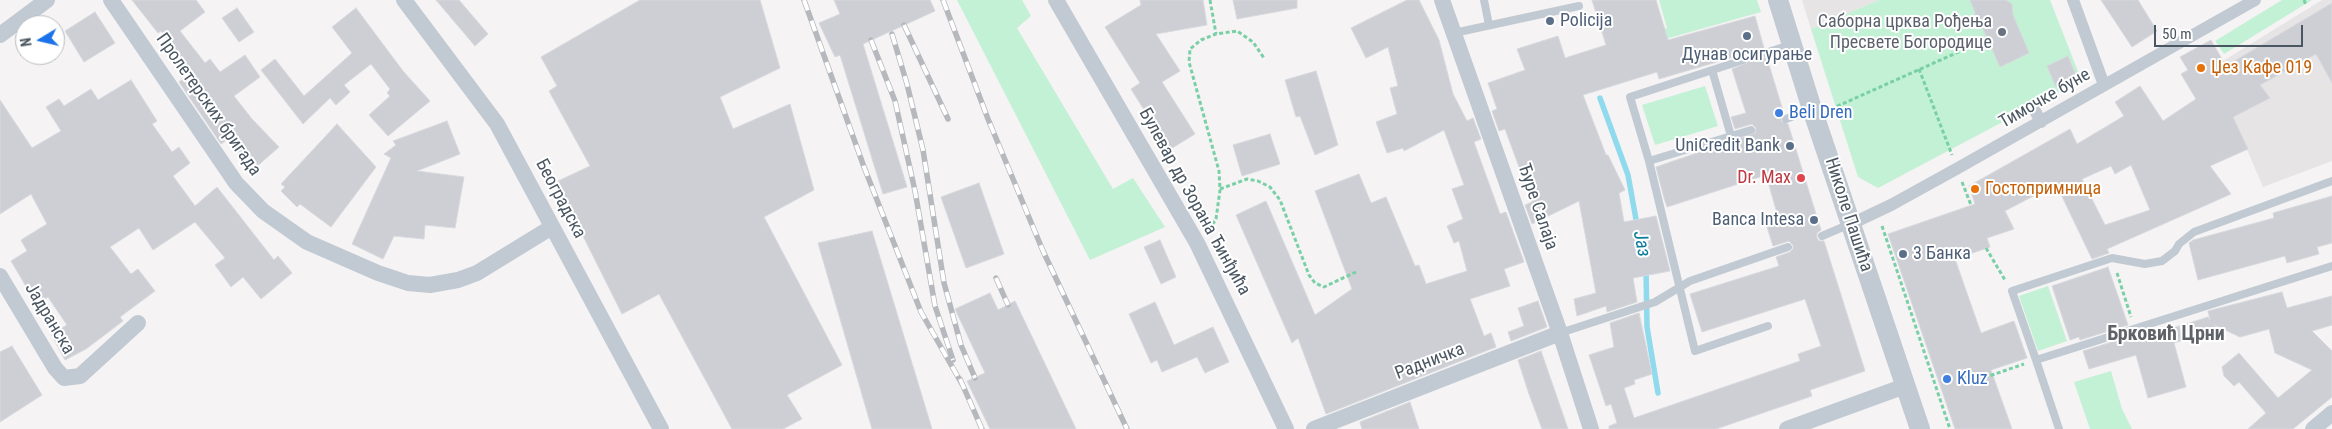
<!DOCTYPE html>
<meta charset="utf-8">
<style>
body{margin:0}
#map{position:relative;width:2332px;height:429px;overflow:hidden;background:#f5f3f3;font-family:"Roboto Condensed",sans-serif}
canvas{display:block}
.north{position:absolute;left:15px;top:15px;width:50px;height:50px;box-sizing:border-box;background:#fff;border:1px solid #b7bbc0;border-radius:50%;rotate:261deg;font-size:14px;font-weight:700;line-height:20px;text-align:center;color:#4a5661}
.north::after{content:'';display:block;margin:auto;width:18px;height:22px;background:#1a73e8;clip-path:polygon(50% 0,100% 100%,50% 72%,0 100%)}
.scale{position:absolute;left:2154px;top:25px;width:149px;height:22px;box-sizing:border-box;border:2px solid #4a5661;border-top:0;padding-left:6px;font-size:15px;line-height:18px;white-space:nowrap;color:#4a5661;-webkit-text-stroke:4px #fff;paint-order:stroke}
</style>
<div id="map">
<canvas width="2332" height="429"></canvas>
<div class="north">N</div>
<div class="scale">50 m</div>
</div>
<script>
const g = document.querySelector('canvas').getContext('2d');
g.lineJoin = 'round';
function fill(path, color) { g.fillStyle = color; g.fill(path, 'evenodd'); }
const toPath = rows => new Path2D(rows.map(r => 'M' + r).join(''));
function trace(path, color, width, dash) { g.strokeStyle = color; g.lineWidth = width; g.lineCap = dash ? 'butt' : 'round'; g.setLineDash(dash || []); g.stroke(path); }
function write(font, color, halo, rows, align = 'center') {
  g.font = font + ' "Roboto Condensed",sans-serif'; g.lineWidth = 4; g.setLineDash([]); g.textBaseline = 'middle'; g.strokeStyle = halo; g.fillStyle = color; for (const [text, x, y, turn = 0] of rows) {
    g.save(); g.translate(x, y); g.rotate((+turn || 0) * Math.PI / 180); g.textAlign = isNaN(turn) ? turn : align; if (halo) g.strokeText(text, 0, 0); g.fillText(text, 0, 0); g.restore();
  }
}
const education = toPath([
 [1802,0,1879,0,1811,29],
 [2322,0,2332,0,2332,161,2263,187,2233,117,2223,61]
]);
const green = toPath([
 [957,0,1022,0,1031,16,1017,28,1113,189,1133,178,1165,227,1090,260],
 [1659,0,1757,0,1761,12,1651,43,1649,34,1667,28],
 [1879,0,2050,0,2079,74,2078,82,1878,188,1858,177,1811,29],
 [2282,0,2312,0,2224,54,2215,41],
 [1705,86,1718,126,1655,145,1642,105],
 [2048,286,2067,341,2038,351,2019,296],
 [2111,371,2122,409,2132,429,2090,429,2074,382]
]);
const stream = toPath([
 [1600,98,1628,175,1637,225],
 [1646,269,1647,327,1658,393]
]);
const building = toPath([
 [132,0,196,0,205,12,180,31,205,63,210,59,220,72,245,55,260,77,234,96,252,119,279,147,254,169,227,140,221,144,179,82,192,72,161,31,158,33,132,0],
 [436,0,459,0,488,34,475,46,436,0],
 [640,0,760,0,780,68,720,97,733,129,790,104,814,190,764,217,842,365,787,395,802,419,783,429,732,429,659,294,622,314,556,182,590,166,549,91,557,86,541,57,640,0],
 [834,0,930,0,935,11,863,44,907,187,883,194,840,55,835,57,819,23,840,14,834,0],
 [1140,0,1203,0,1207,25,1156,34,1180,71,1162,82,1195,134,1169,150,1131,89,1140,83,1105,27,1141,5,1140,0],
 [1233,0,1297,0,1297,8,1237,19,1233,0],
 [1407,0,1419,0,1439,40,1453,94,1467,121,1473,118,1481,139,1474,142,1500,214,1506,212,1524,262,1504,269,1510,286,1470,299,1484,336,1491,333,1496,347,1326,414,1298,338,1292,343,1236,215,1266,201,1315,315,1352,289,1315,191,1359,174,1371,203,1386,197,1415,266,1419,265,1426,284,1467,271,1459,241,1454,243,1447,226,1463,219,1452,189,1464,185,1444,130,1404,151,1403,148,1387,153,1376,122,1397,114,1390,88,1398,86,1388,47,1366,58,1351,28,1407,0],
 [1592,0,1656,0,1668,40,1755,16,1764,48,1760,54,1762,57,1767,58,1784,114,1781,121,1788,124,1821,230,1817,233,1817,238,1819,241,1824,241,1865,371,1810,390,1812,396,1716,429,1609,429,1609,426,1617,423,1611,404,1606,406,1589,355,1614,347,1610,323,1639,313,1652,374,1634,380,1635,384,1624,388,1634,418,1800,361,1798,354,1821,346,1805,299,1702,332,1690,294,1779,266,1776,257,1790,252,1793,249,1793,245,1789,241,1773,246,1766,224,1779,220,1766,175,1667,207,1664,198,1656,167,1755,133,1756,128,1752,124,1735,129,1731,117,1746,113,1732,69,1747,63,1748,58,1744,54,1659,79,1657,72,1583,95,1606,155,1608,155,1625,190,1619,193,1624,222,1656,216,1670,271,1633,278,1637,302,1607,312,1606,306,1577,316,1574,299,1596,293,1579,201,1532,224,1525,205,1532,202,1505,129,1499,131,1492,111,1497,109,1488,83,1525,70,1517,49,1558,36,1565,58,1606,45,1592,0],
 [1970,0,2006,0,2012,4,2013,15,2029,53,2000,67,1983,29,1975,23,1975,12,1970,0],
 [2101,0,2138,0,2157,31,2132,47,2101,0],
 [2332,3,2332,83,2316,54,2260,85,2270,98,2233,117,2248,149,2210,166,2231,194,2107,249,2109,253,2092,259,2056,184,2005,211,2014,229,1987,238,1990,247,1955,259,1981,333,2014,321,2027,358,1991,370,2012,429,1955,429,1888,234,1975,204,1969,186,2070,129,2077,144,2124,116,2115,102,2140,86,2163,121,2196,99,2181,74,2188,70,2180,57,2211,40,2226,66,2332,3],
 [2131,165,2150,210,2105,225,2082,179,2111,166,2115,174,2131,165],
 [237,8,254,32,239,42,222,18,237,8],
 [356,8,403,71,430,101,388,136,369,115,390,96,387,93,390,89,371,64,344,85,350,92,336,105,330,98,303,124,261,70,275,59,304,96,352,53,332,27,356,8],
 [95,12,115,43,84,62,65,31,95,12],
 [2068,56,2077,78,2056,87,2047,66,2068,56],
 [1316,71,1338,145,1315,155,1300,116,1296,117,1285,80,1316,71],
 [131,80,157,121,152,124,172,152,179,147,190,163,173,176,195,206,217,187,274,260,278,256,292,273,261,299,243,277,231,287,215,265,225,258,195,222,153,250,139,228,110,247,131,274,138,269,155,291,120,317,123,321,86,349,65,360,51,334,67,325,48,297,37,305,11,261,27,251,21,240,47,224,31,194,0,214,0,100,32,148,61,131,46,107,59,99,64,106,91,89,98,100,131,80],
 [447,121,460,154,417,171,464,177,455,228,425,225,424,239,394,236,383,259,352,244,391,158,384,154,396,145,393,141,447,121],
 [337,124,376,167,331,227,300,204,297,207,281,191,285,187,281,184,337,124],
 [1270,134,1280,164,1242,176,1233,145,1270,134],
 [979,183,1004,254,966,268,941,197,979,183],
 [2332,196,2332,243,2317,247,2319,254,2287,263,2285,256,2198,280,2189,243,2193,240,2274,218,2273,213,2332,196],
 [872,231,932,429,872,429,818,243,872,231],
 [1160,240,1176,277,1161,284,1144,247,1160,240],
 [2108,267,2128,325,2080,340,2079,337,2070,340,2052,286,2108,267],
 [2282,292,2287,308,2332,296,2332,325,2312,331,2332,351,2332,397,2293,429,2248,429,2266,413,2239,382,2234,386,2224,376,2222,367,2239,353,2278,398,2312,370,2275,353,2269,329,2240,337,2214,325,2219,330,2191,338,2180,326,2208,317,2210,320,2208,311,2282,292],
 [990,293,998,310,1015,301,1076,429,990,429,967,381,985,373,955,309,990,293],
 [1538,301,1547,327,1511,341,1508,332,1524,326,1518,308,1538,301],
 [1155,302,1174,345,1213,327,1229,362,1205,373,1197,357,1162,372,1157,360,1151,363,1129,314,1155,302],
 [2179,326,2184,340,2174,343,2186,387,2148,398,2136,355,2089,369,2083,351,2131,336,2133,340,2179,326],
 [12,346,42,395,0,422,0,352,12,346],
 [1541,351,1568,429,1542,429,1529,394,1518,360,1541,351],
 [1410,402,1419,429,1362,429,1360,422,1410,402]
]);
const path = toPath([
 [1210,0,1216,34],
 [2304,0,2306,5],
 [1919,69,1952,155],
 [1831,109,1974,45],
 [1962,182,1971,205],
 [1220,189,1247,179,1258,181,1270,187,1280,200,1309,275,1315,283,1324,287,1356,272],
 [1882,226,1950,429],
 [1209,230,1216,219,1220,190,1219,171,1189,62,1190,49,1201,40,1216,34,1237,31,1253,42,1264,58],
 [1986,248,2005,280],
 [2117,273,2131,317],
 [1966,384,2024,364]
]);
const service = toPath([
 [1484,0,1489,25],
 [1454,33,1579,6],
 [1765,53,1790,45],
 [1712,70,1731,136],
 [1786,119,1812,109],
 [1751,130,1649,161,1695,351,1768,326],
 [1649,161,1630,97,1743,60],
 [1822,236,1850,224],
 [1560,333,1655,302,1690,281,1788,247],
 [2036,360,2012,291,2112,258,2145,264,2162,261,2175,251,2179,244,2194,232,2332,181],
 [2059,429,2036,360,2332,266]
]);
const pedestrian = toPath([
 [2073,0,2104,85],
 [2033,107,2041,122],
 [1851,224,1891,205,1958,168,2255,0]
]);
const minor = toPath([
 [111,0,236,183,263,211,307,242,378,273,408,283,430,285,458,280,477,273,552,227],
 [404,0,497,124,661,429],
 [1056,0,1197,243,1286,429],
 [1442,0,1560,333,1591,429],
 [0,35,47,0],
 [0,276,55,368,64,378,80,376,138,323],
 [1314,429,1560,333],
 [1787,429,1905,386],
 [2313,429,2332,413]
]);
const tertiary = toPath([
 [1778,0,1812,109,1920,429]
]);
const rail = toPath([
 [804,0,864,167,921,312,962,384],
 [943,0,988,119,1043,251,1127,429],
 [904,25,948,119],
 [892,34,907,84,923,150,944,283,961,345,975,378],
 [871,40,895,101,915,191,935,306,953,360],
 [996,278,1008,305],
 [960,379,982,429]
]);
const markers = [
 [1550,21,5,"#5c6f8a"],
 [2002,32,5,"#6b7280"],
 [1747,36,5,"#5c6f8a"],
 [2201,68,5,"#e8710a"],
 [1779,113,5,"#3f7fe0"],
 [1790,146,5,"#5c6f8a"],
 [1801,178,5,"#e0444e"],
 [1975,189,5,"#e8710a"],
 [1814,220,5,"#5c6f8a"],
 [1903,254,5,"#5c6f8a"],
 [1947,379,5,"#3f7fe0"]
];
const serviceNames = [
 ["Policija",1560,21],
 ["Дунав осигурање",1747,55,"center"],
 ["UniCredit Bank",1780,146,"right"],
 ["Banca Intesa",1804,220,"right"],
 ["3 Банка",1913,254]
];
const worshipNames = [
 ["Саборна црква Рођења",1992,22],
 ["Пресвете Богородице",1992,43]
];
const foodNames = [
 ["Џез Кафе 019",2211,68],
 ["Гостопримница",1985,189]
];
const streetNames = [
 ["Тимочке буне",2045,99,-30],
 ["Пролетерских бригада",208,105,55],
 ["Београдска",560,199,62],
 ["Булевар др Зорана Ђинђића",1194,202,61],
 ["Ђуре Салаја",1537,207,71],
 ["Николе Пашића",1848,215,72],
 ["Јадранска",49,319,59],
 ["Радничка",1430,362,-21]
];
const shopNames = [
 ["Beli Dren",1789,113],
 ["Kluz",1957,379]
];
const healthNames = [
 ["Dr. Max",1791,178]
];
const waterNames = [
 ["Јаз",1641,244,79]
];
const quarterNames = [
 ["Брковић Црни",2166,335]
];
fill(education, '#e6e4e5');
fill(green, '#c3f1d5');
trace(stream, '#90daee', 5.5);
fill(building, '#cdcfd5');
trace(building, '#d7d9de', 1);
trace(path, '#7ad0a6', 3, [4, 2.5]);
trace(service, '#c1cad2', 8);
trace(pedestrian, '#c1cad2', 12);
trace(minor, '#c1cad2', 16);
trace(tertiary, '#c1cad2', 20);
trace(rail, '#b5b8bd', 5.5);
trace(rail, '#fff', 4, [11]);
for (const [x, y, r, color] of markers) { const dot = new Path2D(); dot.arc(x, y, r, 0, 2 * Math.PI); g.fillStyle = color; g.fill(dot); trace(dot, '#fff', 2); }
write('18px', '#4e5e75', '#fff', serviceNames, 'left');
write('18px', '#5b616d', '#fff', worshipNames, 'right');
write('18px', '#c56008', '#fff', foodNames, 'left');
write('18px', '#4a5661', '#fff', streetNames);
write('18px', '#366cbe', '#fff', shopNames, 'left');
write('18px', '#be3a42', '#fff', healthNames, 'right');
write('italic 19px', '#0c7c9b', '#fff', waterNames);
write('bold 20px', '#5f6368', '#fff', quarterNames);
</script>
